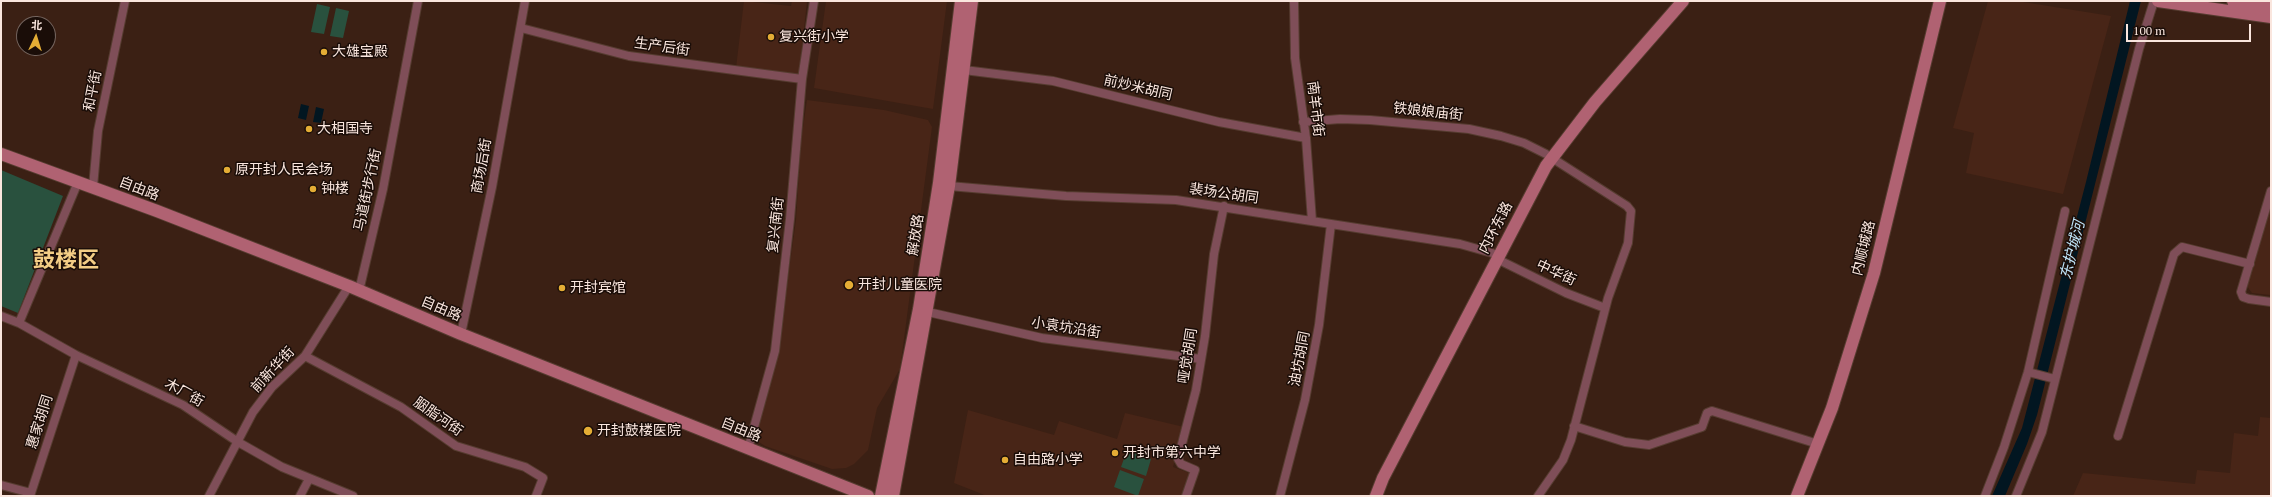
<!DOCTYPE html>
<meta charset="utf-8">
<style>
body{margin:0}
#map{position:relative;width:2272px;height:497px;overflow:hidden;background:#3b2014;font-family:"PT Serif","Noto Sans SC",serif}
canvas{display:block}
.frame{position:absolute;inset:0;border:2px solid #fae6de;pointer-events:none}
.north{position:absolute;left:16px;top:16px;width:40px;height:40px;box-sizing:border-box;background:#1a0d08;border:1px solid #74645e;border-radius:50%;rotate:4deg;font-size:11px;font-weight:700;line-height:16px;text-align:center;color:#fae6de}
.north::after{content:'';display:block;margin:auto;width:14px;height:18px;background:#e4ad35;clip-path:polygon(50% 0,100% 100%,50% 72%,0 100%)}
.scale{position:absolute;left:2126px;top:24px;width:125px;height:18px;box-sizing:border-box;border:2px solid #fae6de;border-top:0;padding-left:5px;font-size:12px;line-height:14px;white-space:nowrap;color:#fae6de;-webkit-text-stroke:3px #1a0d08;paint-order:stroke}
</style>
<div id="map">
<canvas width="2272" height="497"></canvas>
<div class="frame"></div>
<div class="north">北</div>
<div class="scale">100 m</div>
</div>
<script>
const g = document.querySelector('canvas').getContext('2d');
g.lineJoin = 'round';
function fill(path, color) { g.fillStyle = color; g.fill(path, 'evenodd'); }
const toPath = rows => new Path2D(rows.map(r => 'M' + r).join(''));
function trace(path, color, width, dash) { g.strokeStyle = color; g.lineWidth = width; g.lineCap = dash ? 'butt' : 'round'; g.setLineDash(dash || []); g.stroke(path); }
function write(font, color, halo, rows, align = 'center') {
  g.font = font + ' "PT Serif","Noto Sans SC",serif'; g.lineWidth = 3; g.setLineDash([]); g.textBaseline = 'middle'; g.strokeStyle = halo; g.fillStyle = color; for (const [text, x, y, turn = 0] of rows) {
    g.save(); g.translate(x, y); g.rotate((+turn || 0) * Math.PI / 180); g.textAlign = isNaN(turn) ? turn : align; if (halo) g.strokeText(text, 0, 0); g.fillText(text, 0, 0); g.restore();
  }
}
const built = toPath([
 [744,1,791,6,792,1,807,1,799,75,736,68],
 [826,1,947,1,933,109,814,88],
 [1988,1,2017,1,2111,16,2063,194,1966,173,1974,133,1953,128],
 [807,100,884,110,928,120,932,127,900,369,877,408,868,450,854,464,846,468,832,469,765,446,759,442,756,432,778,350,796,220,801,141],
 [2271,204,2271,295,2252,293,2247,286],
 [968,410,1054,435,1059,421,1117,439,1125,413,1184,427,1173,467,1192,474,1184,496,987,496,954,483],
 [2260,417,2271,418,2271,496,2073,496,2083,473,2195,484,2197,470,2230,473,2234,433,2258,436]
]);
const green = toPath([
 [317,4,330,7,324,34,311,32],
 [336,8,349,11,343,38,330,36],
 [1,170,63,196,18,313,1,306],
 [1127,450,1151,459,1146,476,1121,467],
 [1120,470,1144,479,1138,496,1114,487]
]);
const water = toPath([
 [2130,1,2141,1,2037,415,2027,444,2005,496,1992,496,2022,428,2086,182],
 [301,104,309,106,306,120,298,118],
 [316,107,324,109,321,123,313,122]
]);
const street = toPath([
 [1294,1,1295,58,1306,138,1312,221],
 [521,28,629,56,802,79],
 [964,70,1053,81,1219,122,1306,138],
 [1303,122,1340,119,1370,120,1469,129,1501,136,1524,143,1546,154],
 [949,186,1066,196,1176,200,1460,244,1492,253],
 [93,187,98,131,125,1],
 [2271,191,2241,292,2243,297,2249,299,2271,302],
 [1497,259,1566,293,1605,308],
 [359,291,383,189,418,1],
 [928,312,1042,338,1201,359],
 [1,316,19,323,76,355,183,405,238,442,282,467,353,496],
 [19,323,78,182],
 [461,334,492,187,525,1],
 [305,356,401,407,456,446,525,467,543,478,536,496],
 [2028,372,2055,379],
 [1574,426,1625,442,1649,445,1702,427,1707,413,1712,411,1818,444],
 [2118,436,2174,254,2182,247,2250,264],
 [748,449,775,351,790,219,802,79,814,1],
 [1,485,31,493],
 [30,496,76,355],
 [209,496,253,412,272,387,305,356,349,286],
 [300,496,309,479],
 [1186,496,1195,470,1181,464,1178,459,1196,390,1205,336,1214,254,1224,206],
 [1280,496,1305,400,1319,325,1331,224],
 [1538,496,1563,460,1571,440,1608,298,1628,243,1631,211,1627,206,1552,158],
 [1985,496,2004,447,2028,372,2065,211],
 [2016,496,2042,432,2139,49,2154,1]
]);
const secondary = toPath([
 [2158,1,2271,17],
 [2233,1,2271,6],
 [1,154,157,211,349,286,461,334,868,496],
 [881,496,919,309,939,183,961,1],
 [893,496,949,186,972,1],
 [1376,496,1383,478,1546,166,1595,102,1683,1],
 [1797,496,1832,408,1874,273,1940,1]
]);
const markers = [
 [771,37,4,"#e4ad35"],
 [324,52,4,"#e4ad35"],
 [309,129,4,"#e4ad35"],
 [227,170,4,"#e4ad35"],
 [313,189,4,"#e4ad35"],
 [849,285,5,"#e4ad35"],
 [562,288,4,"#e4ad35"],
 [588,431,5,"#e4ad35"],
 [1115,453,4,"#e4ad35"],
 [1005,460,4,"#e4ad35"]
];
const poiNames = [
 ["复兴街小学",779,37],
 ["大雄宝殿",332,52],
 ["大相国寺",317,129],
 ["原开封人民会场",235,170],
 ["钟楼",321,189],
 ["开封儿童医院",858,285],
 ["开封宾馆",570,288],
 ["开封鼓楼医院",597,431],
 ["开封市第六中学",1123,453],
 ["自由路小学",1013,460]
];
const streetNames = [
 ["生产后街",662,47,8],
 ["前炒米胡同",1138,88,13],
 ["和平街",93,91,-79],
 ["南羊市街",1315,109,83],
 ["铁娘娘庙街",1428,112,6],
 ["商场后街",482,166,-80],
 ["自由路",139,189,21],
 ["马道街步行街",368,190,-78],
 ["裴场公胡同",1224,194,8],
 ["复兴南街",776,225,-84],
 ["内环东路",1496,228,-63],
 ["解放路",916,235,-81],
 ["内顺城路",1864,248,-76],
 ["中华街",1556,273,25],
 ["自由路",441,309,23],
 ["小袁坑沿街",1066,328,9],
 ["哑觉胡同",1188,356,-81],
 ["油坊胡同",1300,359,-79],
 ["前新华街",273,370,-47],
 ["木厂街",184,393,29],
 ["胭脂河街",438,417,35],
 ["惠家胡同",40,422,-72],
 ["自由路",741,430,22]
];
const waterNames = [
 ["东护城河",2073,250,-76]
];
const townNames = [
 ["鼓楼区",66,261]
];
fill(built, '#482517');
fill(green, '#29513e');
fill(water, '#021621');
trace(street, '#563c30', 10);
trace(secondary, '#563c30', 14);
trace(street, '#7f4e58', 8);
trace(secondary, '#b06272', 12);
for (const [x, y, r, color] of markers) { const dot = new Path2D(); dot.arc(x, y, r, 0, 2 * Math.PI); g.fillStyle = color; g.fill(dot); trace(dot, '#1a0d08', 1.5); }
write('14px', '#fae6de', '#1a0d08', poiNames, 'left');
write('14px', '#fae6de', '#1a0d08', streetNames);
write('italic 15px', '#c0e5fa', '#1a0d08', waterNames);
write('bold 22px', '#f3cd85', '#1a0d08', townNames);
</script>
